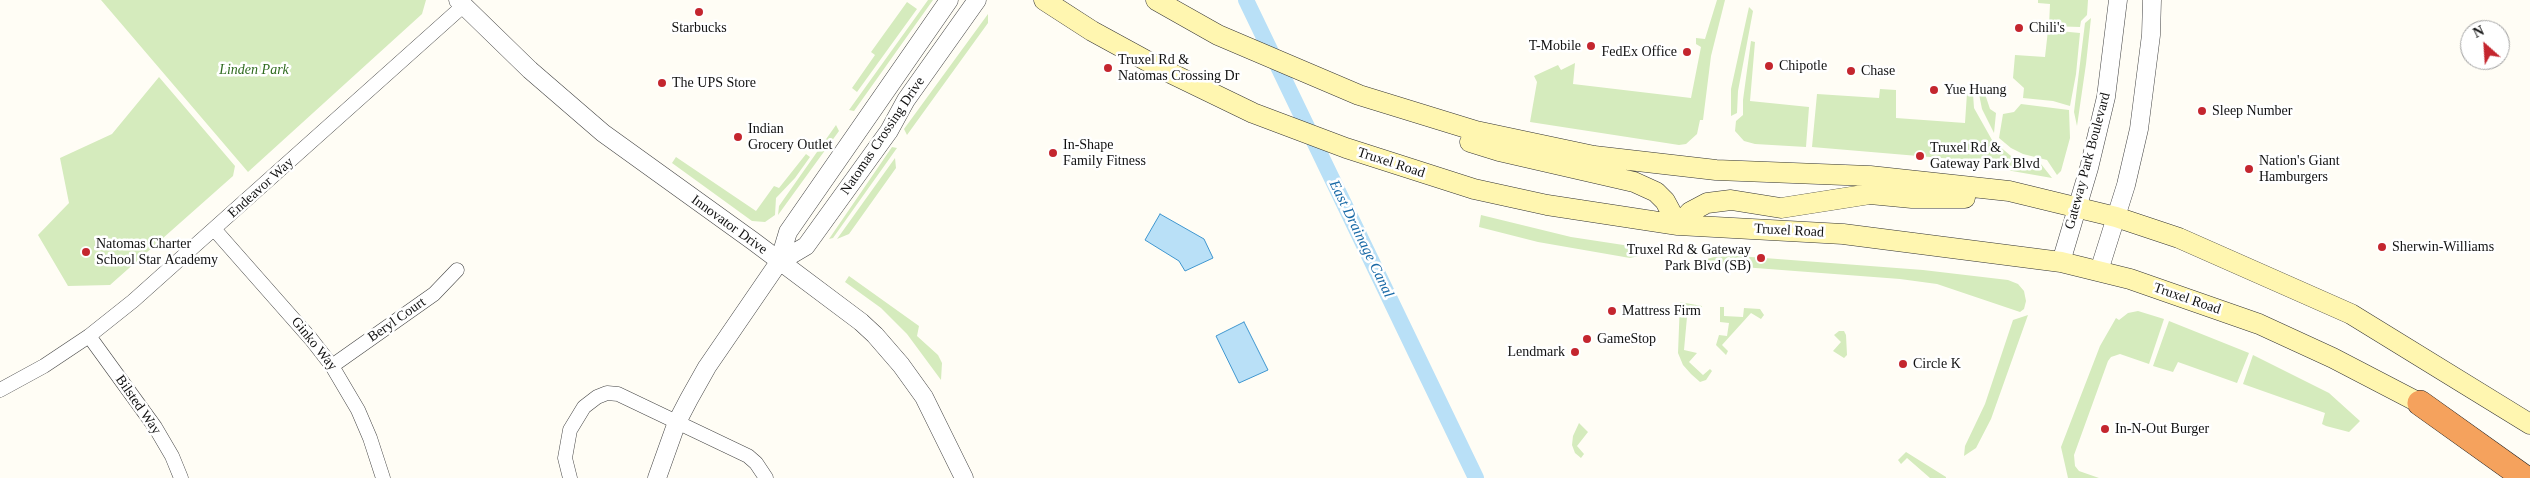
<!DOCTYPE html>
<style>
body{margin:0}
#map{position:relative;width:2530px;height:478px;overflow:hidden;background:#fffdf5;font-family:Georgia,serif}
canvas{display:block}
.north{position:absolute;left:2460px;top:20px;width:50px;height:50px;box-sizing:border-box;background:#fff;border:1px solid #a0a0a0;border-radius:50%;rotate:334deg;font-size:14px;font-weight:700;line-height:20px;text-align:center;color:#111}
.north::after{content:'';display:block;margin:auto;width:18px;height:22px;background:#c4262e;clip-path:polygon(50% 0,100% 100%,50% 72%,0 100%)}
</style>
<div id="map">
<canvas width="2530" height="478"></canvas>
<div class="north">N</div>
</div>
<script>
const g = document.querySelector('canvas').getContext('2d');
g.lineJoin = 'round';
function fill(path, color) { g.fillStyle = color; g.fill(path, 'evenodd'); }
const toPath = rows => new Path2D(rows.map(r => 'M' + r).join(''));
function trace(path, color, width, dash) { g.strokeStyle = color; g.lineWidth = width; g.lineCap = dash ? 'butt' : 'round'; g.setLineDash(dash || []); g.stroke(path); }
function write(font, color, halo, rows, align = 'center') {
  g.font = font + ' Georgia,serif'; g.lineWidth = 5; g.setLineDash([]); g.textBaseline = 'middle'; g.strokeStyle = halo; g.fillStyle = color; for (const [text, x, y, turn = 0] of rows) {
    g.save(); g.translate(x, y); g.rotate((+turn || 0) * Math.PI / 180); g.textAlign = isNaN(turn) ? turn : align; if (halo) g.strokeText(text, 0, 0); g.fillText(text, 0, 0); g.restore();
  }
}
const green = toPath([
 [101,0,426,0,422,14,248,172],
 [928,0,933,0,854,111,849,110],
 [1717,0,1725,0,1711,56,1703,120,1700,120,1697,134,1686,144,1679,145,1530,122,1537,82,1534,76,1558,65,1561,70,1575,63,1573,84,1691,98,1701,47,1696,44,1696,38,1705,39],
 [2038,0,2088,0,2087,15,2081,21,2080,27,2049,26,2050,4,2038,3],
 [907,2,917,9,857,92,852,88,875,55,871,52],
 [1749,7,1753,11,1738,91,1737,113,1731,116,1731,89],
 [988,14,988,23,907,135,904,129],
 [2091,18,2086,64,2077,126,2074,112,2085,23],
 [2048,30,2080,33,2076,74,2070,106,2053,101,2023,98,2024,88,2013,78,2015,55,2045,57],
 [1751,41,1755,42,1750,101,1809,107,1806,147,1755,144,1744,141,1735,131,1736,121,1743,115,1743,100],
 [159,77,235,166,233,176,110,285,68,286,38,235,69,203,60,158,112,134],
 [1880,89,1896,90,1896,118,1965,123,1967,93,1973,94,1974,108,1992,140,2011,156,2041,164,2052,178,2012,171,1989,162,1812,147,1817,94,1879,98],
 [1979,94,1985,94,1990,109,1996,113,1994,133,1982,109],
 [2021,104,2069,110,2070,138,2061,171,2057,175,2047,160,2023,154,2011,148,1999,138,2003,114,2014,112],
 [836,125,839,131,778,215,779,206],
 [892,147,897,148,833,238,829,239],
 [806,154,810,157,795,178,776,198,775,215,765,222,752,221,672,163,676,157,756,211,774,186,779,188],
 [895,158,896,168,849,234,837,239],
 [1481,215,1571,237,1630,246,1641,250,1643,255,1630,258,1538,242,1479,227],
 [1738,256,1923,270,2008,280,2018,284,2024,291,2026,301,2024,309,2020,312,1937,284,1900,279,1703,264,1704,260,1714,257],
 [849,276,919,326,917,336,938,355,942,363,941,380,907,334,881,308,845,282],
 [1680,302,1702,306,1701,308,1688,306,1684,350,1697,353,1689,362,1703,375,1710,369,1712,371,1706,380,1700,382,1691,374,1683,365,1678,353],
 [1720,307,1724,307,1724,316,1743,317,1744,308,1760,309,1764,315,1761,319,1751,313,1722,345,1728,351,1726,355,1716,345,1719,335,1727,336,1729,323,1720,322],
 [2138,311,2164,319,2149,364,2120,354,2111,357,2108,361,2074,455,2075,466,2079,471,2099,478,2068,478,2061,447,2100,346,2116,318,2119,320,2128,313],
 [2028,315,1991,419,1976,448,1964,456,1965,446,1985,404,2013,320],
 [2169,321,2249,353,2237,383,2178,362,2173,372,2153,366],
 [1839,331,1844,331,1846,335,1847,355,1844,358,1833,351,1841,342,1834,335],
 [2253,355,2329,393,2360,421,2349,432,2326,426,2322,424,2325,413,2243,384],
 [1579,423,1588,432,1577,446,1584,454,1581,458,1575,453,1572,445,1573,436],
 [1906,452,1946,477,1946,478,1930,478,1907,458,1901,464,1898,460]
]);
const water = toPath([
 [1160,214,1204,239,1213,258,1185,271,1179,261,1145,240,1160,214],
 [1244,322,1268,370,1239,383,1216,336,1244,322]
]);
const canal = toPath([
 [1246,0,1476,478]
]);
const minor = toPath([
 [214,229,311,339,332,366,358,410,370,438,383,478],
 [89,336,155,427,172,456,181,478],
 [332,366,434,294,457,270],
 [0,390,44,366,89,336,133,301,463,6],
 [570,478,565,458,570,430,584,407,597,397,607,393,618,394,748,456,756,463,766,478]
]);
const tertiary = toPath([
 [458,0,530,70,603,133,753,241,861,322,875,335,901,365,924,397,964,478],
 [779,262,806,246,889,131,906,100,977,0],
 [2061,262,2089,168,2106,97,2118,0],
 [2099,271,2126,185,2139,129,2151,35,2152,0],
 [657,478,677,422,689,399,707,367,779,262,788,232,949,0]
]);
const secondary = toPath([
 [1044,0,1092,31,1158,67,1253,113,1346,148,1474,189,1547,205,1678,225,1843,234,2061,262,2130,279,2259,324,2333,358,2433,410],
 [1156,0,1218,35,1359,95,1476,131,1594,156,1716,170,1870,176,2009,191,2116,217,2179,238,2351,314,2530,424],
 [1470,142,1499,151,1634,182,1656,192,1665,201,1678,225],
 [1678,225,1690,212,1707,203,1731,200,1781,208,1870,194,1912,198,1965,198]
]);
const motorway = toPath([
 [2420,403,2525,478]
]);
const markers = [
 [699,12,5,"#c4262e"],
 [2019,28,5,"#c4262e"],
 [1591,46,5,"#c4262e"],
 [1687,52,5,"#c4262e"],
 [1769,66,5,"#c4262e"],
 [1108,68,5,"#c4262e"],
 [1851,71,5,"#c4262e"],
 [662,83,5,"#c4262e"],
 [1934,90,5,"#c4262e"],
 [2202,111,5,"#c4262e"],
 [738,137,5,"#c4262e"],
 [1053,153,5,"#c4262e"],
 [1920,156,5,"#c4262e"],
 [2249,169,5,"#c4262e"],
 [2382,247,5,"#c4262e"],
 [86,252,5,"#c4262e"],
 [1761,258,5,"#c4262e"],
 [1612,311,5,"#c4262e"],
 [1587,339,5,"#c4262e"],
 [1575,352,5,"#c4262e"],
 [1903,364,5,"#c4262e"],
 [2105,429,5,"#c4262e"]
];
const poiNames = [
 ["Starbucks",699,28,"center"],
 ["Chili's",2029,28],
 ["T-Mobile",1581,46,"right"],
 ["FedEx Office",1677,52,"right"],
 ["Truxel Rd &",1118,60],
 ["Natomas Crossing Dr",1118,76],
 ["Chipotle",1779,66],
 ["Chase",1861,71],
 ["The UPS Store",672,83],
 ["Yue Huang",1944,90],
 ["Sleep Number",2212,111],
 ["Indian",748,129],
 ["Grocery Outlet",748,145],
 ["In-Shape",1063,145],
 ["Family Fitness",1063,161],
 ["Truxel Rd &",1930,148],
 ["Gateway Park Blvd",1930,164],
 ["Nation's Giant",2259,161],
 ["Hamburgers",2259,177],
 ["Natomas Charter",96,244],
 ["School Star Academy",96,260],
 ["Sherwin-Williams",2392,247],
 ["Truxel Rd & Gateway",1751,250,"right"],
 ["Park Blvd (SB)",1751,266,"right"],
 ["Mattress Firm",1622,311],
 ["GameStop",1597,339],
 ["Lendmark",1565,352,"right"],
 ["Circle K",1913,364],
 ["In-N-Out Burger",2115,429]
];
const parkNames = [
 ["Linden Park",254,70]
];
const streetNames = [
 ["Natomas Crossing Drive",883,136,-56],
 ["Gateway Park Boulevard",2088,161,-75],
 ["Truxel Road",1391,163,18],
 ["Endeavor Way",261,188,-42],
 ["Innovator Drive",729,225,36],
 ["Truxel Road",1789,231,3],
 ["Truxel Road",2187,299,19],
 ["Beryl Court",397,320,-35],
 ["Ginko Way",314,344,51],
 ["Bilsted Way",138,405,55]
];
const waterNames = [
 ["East Drainage Canal",1361,239,64]
];
fill(green, '#d5ebbd');
fill(water, '#b9e0f7');
trace(water, '#3f96cf', 1);
trace(canal, '#b9e0f7', 16);
trace(minor, '#444', 15);
trace(tertiary, '#444', 19);
trace(secondary, '#333', 21);
trace(motorway, '#222', 26);
trace(minor, '#fff', 14);
trace(tertiary, '#fff', 18);
trace(secondary, '#fff6b0', 20);
trace(motorway, '#f5a25d', 25);
for (const [x, y, r, color] of markers) { const dot = new Path2D(); dot.arc(x, y, r, 0, 2 * Math.PI); g.fillStyle = color; g.fill(dot); trace(dot, '#fff', 2); }
write('14px', '#111', '#fff', poiNames, 'left');
write('italic 14px', '#2f6b1f', '#fff', parkNames);
write('14px', '#111', '#fff', streetNames);
write('italic 15px', '#1768a6', '#fff', waterNames);
</script>
